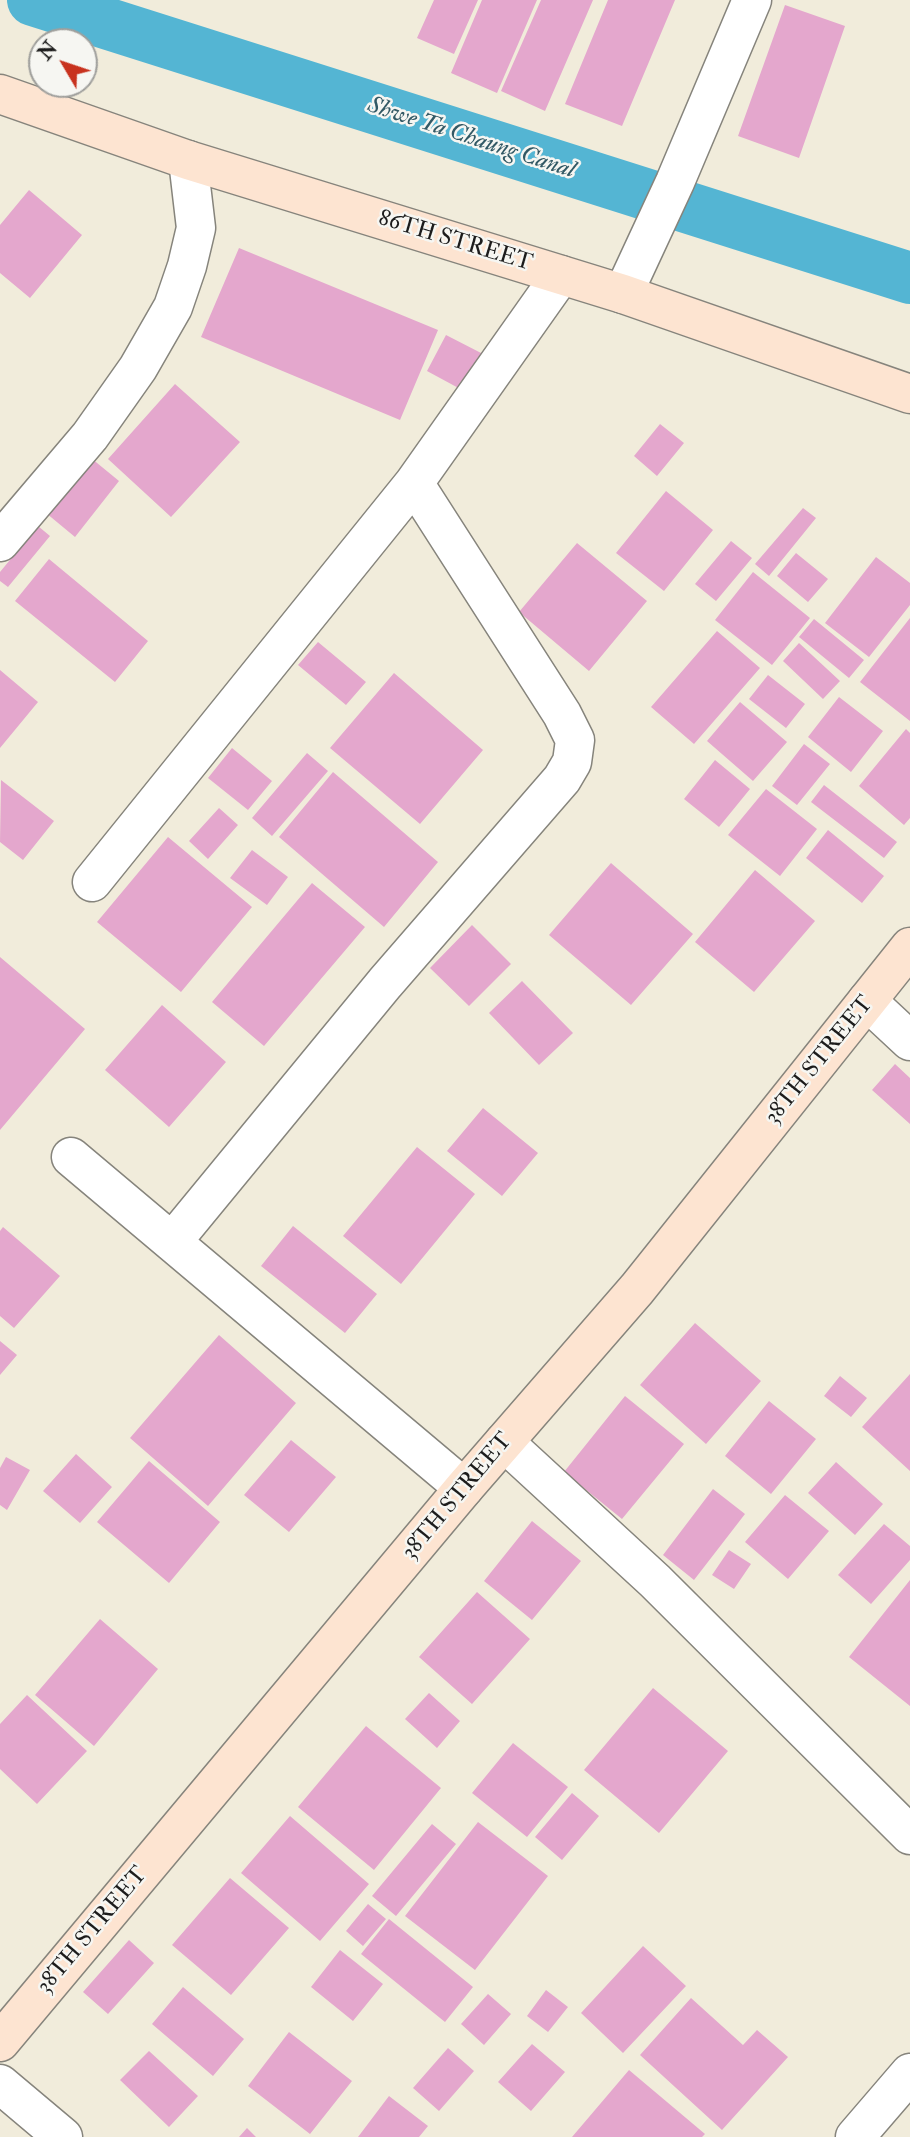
<!DOCTYPE html>
<style>
body{margin:0}
#map{position:relative;width:910px;height:2137px;overflow:hidden;background:#f1ecdb;font-family:"IM FELL Double Pica",serif}
canvas{display:block}
.north{position:absolute;left:28px;top:28px;width:70px;height:70px;box-sizing:border-box;background:#f6f6f2;border:2px solid #9f9f9c;border-radius:50%;rotate:309deg;font-size:19px;font-weight:700;line-height:28px;text-align:center;color:#1c1c1c}
.north::after{content:'';display:block;margin:auto;width:24px;height:32px;background:#c8321e;clip-path:polygon(50% 0,100% 100%,50% 72%,0 100%)}
</style>
<div id="map">
<canvas width="910" height="2137"></canvas>
<div class="north">N</div>
</div>
<script>
const g = document.querySelector('canvas').getContext('2d');
g.lineJoin = 'round';
const toPath = rows => new Path2D(rows.map(r => 'M' + r).join(''));
function trace(path, color, width, dash) { g.strokeStyle = color; g.lineWidth = width; g.lineCap = dash ? 'butt' : 'round'; g.setLineDash(dash || []); g.stroke(path); }
function fill(path, color) { g.fillStyle = color; g.fill(path, 'evenodd'); }
function write(font, color, halo, rows, align = 'center') {
  g.font = font + ' "IM FELL Double Pica",serif'; g.lineWidth = 5; g.setLineDash([]); g.textBaseline = 'middle'; g.strokeStyle = halo; g.fillStyle = color; for (const [text, x, y, turn = 0] of rows) {
    g.save(); g.translate(x, y); g.rotate((+turn || 0) * Math.PI / 180); g.textAlign = isNaN(turn) ? turn : align; if (halo) g.strokeText(text, 0, 0); g.fillText(text, 0, 0); g.restore();
  }
}
const canal = toPath([
 [33,0,910,278]
]);
const building = toPath([
 [434,0,478,0,454,54,417,38],
 [482,0,537,0,497,93,451,73],
 [541,0,593,0,545,111,501,91],
 [608,0,675,0,622,126,565,104],
 [785,5,845,26,799,158,738,136],
 [29,190,82,235,30,298,0,273,0,225],
 [239,248,438,330,400,420,201,337],
 [446,335,483,354,464,391,427,371],
 [175,384,240,442,171,517,108,459],
 [660,424,684,443,657,476,634,456],
 [91,458,119,481,75,537,46,513],
 [666,491,713,530,664,591,616,553],
 [803,508,816,518,769,576,755,564],
 [38,526,50,536,8,587,0,581,0,572],
 [731,541,752,558,716,601,695,584],
 [577,543,647,601,589,671,519,612],
 [796,553,828,579,808,602,777,576],
 [876,557,910,583,910,605,869,657,825,623],
 [49,559,148,641,115,682,15,601],
 [753,572,810,618,772,665,715,620],
 [910,618,910,721,860,682],
 [814,619,864,660,849,678,799,637],
 [717,631,760,668,694,744,651,707],
 [318,642,366,682,346,705,298,665],
 [799,643,840,681,823,699,783,661],
 [0,670,38,702,0,748],
 [394,673,483,750,420,824,330,748],
 [768,675,805,704,786,728,749,699],
 [839,697,883,731,851,772,808,737],
 [740,702,787,742,753,781,707,741],
 [906,729,910,733,910,818,904,825,859,786],
 [804,744,830,764,797,805,772,786],
 [232,748,272,781,248,810,208,778],
 [307,753,328,771,272,836,252,818],
 [715,760,750,789,719,827,684,799],
 [333,772,438,862,384,927,279,837],
 [1,780,54,821,23,860,0,842],
 [824,785,897,842,884,858,811,802],
 [766,789,817,829,780,876,728,835],
 [219,808,238,825,208,859,189,841],
 [828,830,884,876,862,903,806,858],
 [168,837,252,907,181,992,97,922],
 [252,850,288,877,267,905,230,878],
 [611,863,693,934,631,1005,549,935],
 [755,870,815,921,754,992,695,942],
 [312,883,365,927,264,1046,212,1002],
 [472,925,511,964,469,1006,430,968],
 [0,957,85,1029,0,1130],
 [522,981,573,1033,539,1065,489,1013],
 [162,1005,226,1062,169,1127,105,1070],
 [895,1064,910,1078,910,1124,872,1090],
 [483,1108,538,1153,502,1196,447,1151],
 [417,1147,475,1194,401,1284,343,1236],
 [293,1226,377,1294,345,1333,261,1266],
 [3,1227,60,1276,14,1328,0,1316,0,1231],
 [695,1323,761,1381,706,1444,640,1385],
 [219,1335,296,1403,208,1506,130,1438],
 [0,1341,17,1355,0,1375],
 [910,1374,910,1471,862,1427],
 [840,1376,867,1398,851,1417,824,1396],
 [625,1396,684,1444,622,1519,564,1472],
 [769,1401,816,1439,771,1494,725,1456],
 [291,1440,336,1477,289,1532,244,1495],
 [76,1454,112,1487,80,1523,43,1491],
 [6,1457,30,1470,7,1510,0,1505,0,1468],
 [149,1461,220,1522,169,1583,97,1522],
 [836,1462,883,1504,855,1535,808,1493],
 [713,1489,745,1514,694,1580,663,1555],
 [785,1495,829,1531,788,1579,745,1542],
 [532,1521,581,1561,532,1620,484,1581],
 [884,1524,910,1546,910,1560,871,1604,838,1575],
 [729,1550,751,1564,734,1589,712,1575],
 [910,1580,910,1706,849,1657],
 [477,1592,530,1639,472,1704,419,1657],
 [100,1619,158,1669,94,1746,35,1695],
 [653,1688,728,1751,659,1833,584,1770],
 [429,1693,460,1721,437,1748,405,1719],
 [27,1695,87,1751,37,1804,0,1769,0,1724],
 [366,1726,441,1788,374,1870,298,1807],
 [513,1743,568,1787,527,1837,472,1793],
 [572,1793,599,1816,562,1860,535,1837],
 [290,1816,369,1884,320,1941,241,1873],
 [478,1822,548,1876,475,1970,405,1916],
 [432,1824,456,1844,396,1916,372,1896],
 [230,1878,289,1928,231,1995,172,1945],
 [368,1904,386,1919,363,1946,346,1931],
 [389,1919,473,1987,445,2022,361,1954],
 [129,1940,154,1963,108,2014,83,1992],
 [643,1946,686,1986,623,2053,581,2013],
 [340,1950,383,1984,353,2021,311,1987],
 [183,1987,244,2039,213,2076,152,2024],
 [546,1990,568,2007,548,2032,527,2016],
 [488,1994,511,2014,484,2045,461,2024],
 [691,1998,743,2045,757,2030,788,2057,722,2130,640,2055],
 [289,2032,352,2081,310,2134,248,2086],
 [532,2044,565,2072,531,2111,498,2082],
 [448,2048,474,2071,439,2111,413,2088],
 [149,2051,198,2096,169,2127,120,2080],
 [629,2070,705,2134,702,2137,572,2137],
 [389,2096,428,2126,419,2137,358,2137],
 [247,2128,256,2137,239,2137]
]);
const minor = toPath([
 [623,294,675,182,752,0],
 [0,542,90,436,138,368,173,307,187,266,196,228,188,160],
 [92,882,414,483,561,275],
 [867,1001,910,1041],
 [71,1157,464,1488],
 [172,1242,385,983,562,779,572,762,575,740,562,714,414,483],
 [504,1442,655,1581,910,1835],
 [0,2084,63,2137],
 [855,2137,910,2073]
]);
const secondary = toPath([
 [0,94,188,160,623,294,910,394],
 [0,2042,464,1488,637,1289,910,947]
]);
const streetNames = [
 ["86TH STREET",455,242,17],
 ["38TH STREET",820,1061,-51],
 ["38TH STREET",458,1497,-50],
 ["38TH STREET",93,1931,-50]
];
const waterNames = [
 ["Shwe Ta Chaung Canal",471,139,18]
];
trace(canal, '#54b5d3', 52);
fill(building, '#e4a7cd');
trace(minor, '#86847c', 41);
trace(secondary, '#86847c', 41);
trace(minor, '#fff', 38);
trace(secondary, '#fde4d1', 38);
write('23px', '#1c1c1c', '#f6f6f2', streetNames);
write('italic 24px', '#325965', '#f6f6f2', waterNames);
</script>
